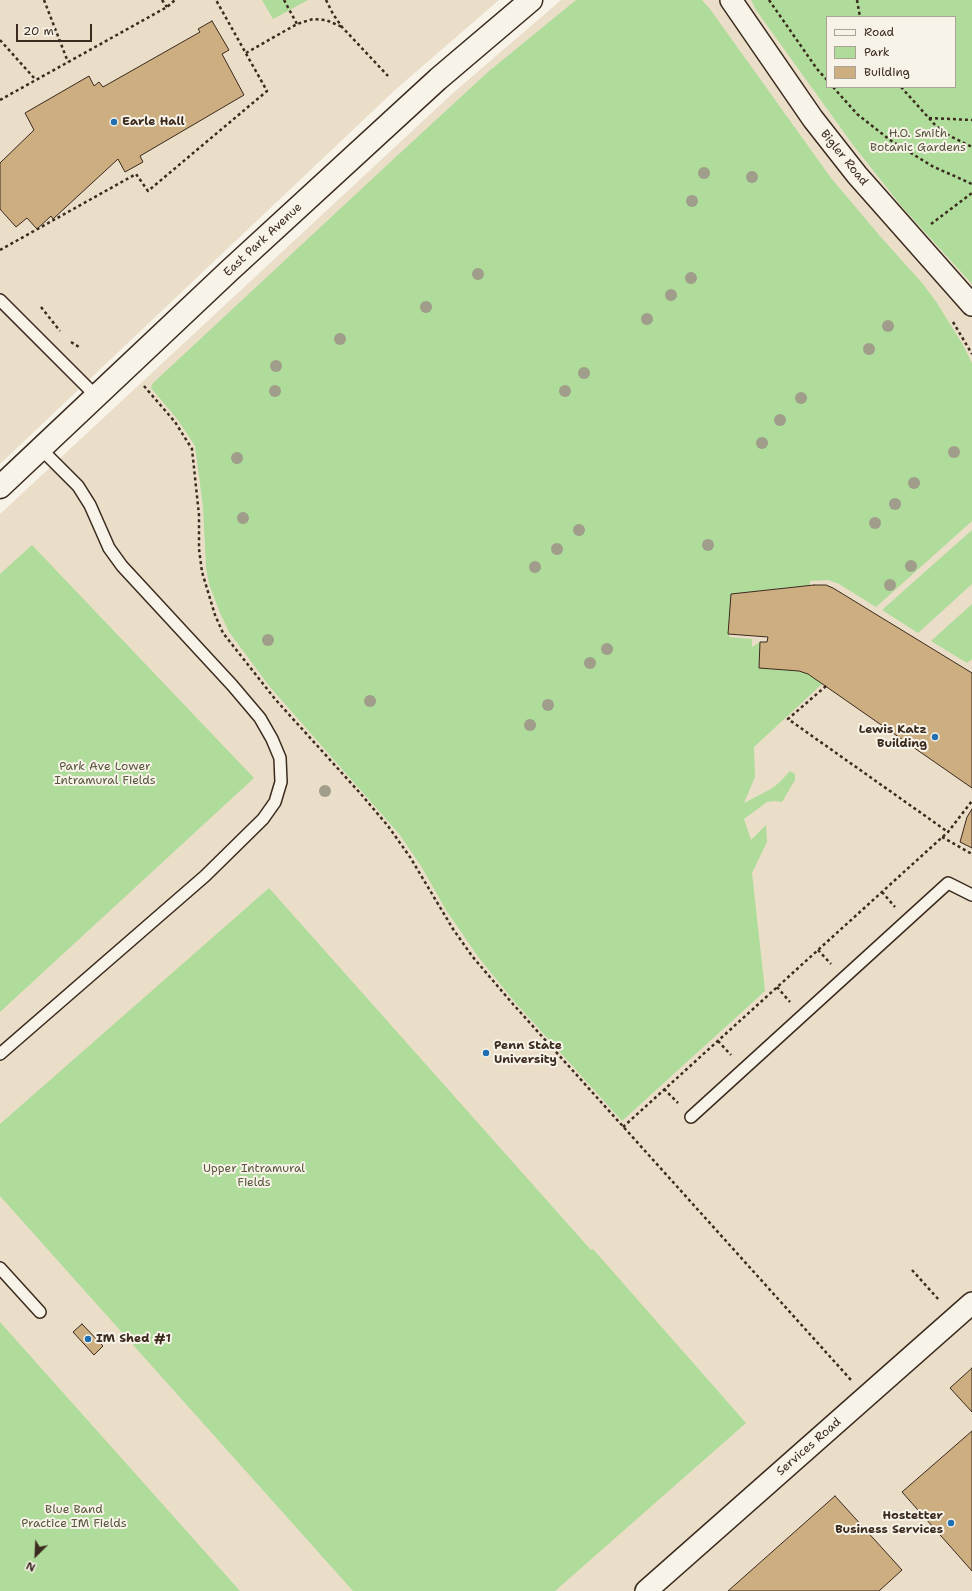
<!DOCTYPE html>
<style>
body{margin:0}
#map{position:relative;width:972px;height:1591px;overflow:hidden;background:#f7f3e8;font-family:"Shantell Sans",sans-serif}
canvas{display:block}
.legend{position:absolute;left:826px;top:16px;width:130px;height:72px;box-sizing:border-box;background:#f7f3e8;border:1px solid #aca397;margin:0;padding:5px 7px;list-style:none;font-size:12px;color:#3b2a1e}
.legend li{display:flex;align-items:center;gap:8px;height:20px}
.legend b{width:20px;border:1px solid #aca397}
.north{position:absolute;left:16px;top:1535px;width:40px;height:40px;-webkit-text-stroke:3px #f7f3e8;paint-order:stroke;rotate:204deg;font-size:11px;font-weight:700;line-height:16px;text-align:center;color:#3b2a1e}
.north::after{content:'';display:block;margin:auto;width:14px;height:18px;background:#3b2a1e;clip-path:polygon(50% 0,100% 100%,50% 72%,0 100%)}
.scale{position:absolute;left:16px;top:24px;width:76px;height:18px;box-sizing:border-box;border:2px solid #3b2a1e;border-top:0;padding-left:5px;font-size:12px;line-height:14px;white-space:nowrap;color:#3b2a1e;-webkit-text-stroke:3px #f7f3e8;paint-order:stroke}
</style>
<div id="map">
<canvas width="972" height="1591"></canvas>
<ul class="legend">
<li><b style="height:5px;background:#f7f3e8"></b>Road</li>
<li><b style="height:11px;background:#afdc9b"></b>Park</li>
<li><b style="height:11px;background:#ccae80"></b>Building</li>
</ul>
<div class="north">N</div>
<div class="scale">20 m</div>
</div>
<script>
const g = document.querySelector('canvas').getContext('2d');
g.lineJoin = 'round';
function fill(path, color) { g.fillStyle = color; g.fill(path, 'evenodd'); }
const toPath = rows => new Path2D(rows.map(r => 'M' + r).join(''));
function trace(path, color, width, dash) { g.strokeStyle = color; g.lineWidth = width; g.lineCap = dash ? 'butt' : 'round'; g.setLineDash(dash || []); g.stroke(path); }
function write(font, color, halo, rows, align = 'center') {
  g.font = font + ' "Shantell Sans",sans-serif'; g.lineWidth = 4; g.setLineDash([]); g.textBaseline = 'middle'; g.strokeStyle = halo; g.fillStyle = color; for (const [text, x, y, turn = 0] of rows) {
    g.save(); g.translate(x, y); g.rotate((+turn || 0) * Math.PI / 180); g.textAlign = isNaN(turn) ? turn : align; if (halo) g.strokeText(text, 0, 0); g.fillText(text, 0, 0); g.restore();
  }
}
const built = toPath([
 [0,0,499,0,395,90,0,464],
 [561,0,972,0,972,1591,0,1591,0,514,453,93],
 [827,17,955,17,955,87,827,87]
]);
const green = toPath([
 [262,0,308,0,273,19],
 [576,0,702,0,710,9,831,178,879,235,923,284,937,303,963,345,972,363,972,521,876,607,839,584,828,580,810,581,810,585,731,594,729,637,752,639,752,647,760,642,759,668,799,671,808,674,822,684,754,747,755,777,744,803,771,789,780,782,790,771,795,774,795,780,782,802,775,801,767,802,744,819,751,840,766,825,767,842,752,873,765,991,622,1121,514,1001,479,958,446,910,421,866,400,835,270,687,229,632,220,613,209,584,206,568,203,507,195,446,178,420,151,388,152,384,399,154,488,72],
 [751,0,972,0,972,284,903,208,853,145,756,10],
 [827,17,955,17,955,87,827,87],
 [972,530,972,584,918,633,882,610],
 [32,545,254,778,0,1012,0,574],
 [972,604,972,659,967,663,931,641],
 [269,888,591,1250,593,1249,746,1423,555,1591,353,1591,0,1196,0,1124],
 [0,1322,240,1591,0,1591]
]);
const building = toPath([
 [212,21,229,50,222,54,244,95,140,156,143,162,125,172,118,159,53,219,51,216,37,229,27,218,16,227,0,209,0,163,34,130,25,113,89,76,94,86,99,82,103,87,200,32,198,29,212,21],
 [814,585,826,585,833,588,972,673,972,788,808,674,799,671,759,668,760,642,767,642,768,637,728,634,731,594,814,585],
 [972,809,972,848,960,842,967,817,972,809],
 [82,1324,103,1346,94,1355,73,1332,82,1324],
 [972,1368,972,1412,950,1388,972,1368],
 [972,1431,972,1571,902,1492,972,1431],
 [835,1496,902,1570,879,1591,728,1591,835,1496]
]);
const path = toPath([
 [44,0,68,62],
 [162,0,167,7],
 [284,0,297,24],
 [326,0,333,14,342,27,388,76],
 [769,0,817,69,827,80],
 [857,0,860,17],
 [0,40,35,79],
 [246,53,297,24,313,19,326,20,342,27],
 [833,87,857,114,890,140,932,166,972,184],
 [901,87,936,126,948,135,972,147],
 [0,100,167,7,175,0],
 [929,118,972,120],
 [931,224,972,193],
 [0,250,136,174,148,191,267,91,216,0],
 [41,307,60,331],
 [953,322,972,354],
 [71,342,79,347],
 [144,386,175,422,192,449,199,515,199,549,202,572,215,615,223,633,275,699,360,793,388,826,410,857,453,929,472,956,512,1003,851,1380],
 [826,686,788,719,948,832],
 [942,837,972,854],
 [882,892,895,907],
 [818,950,831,964],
 [777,987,790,1002],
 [718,1041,731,1055],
 [664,1089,678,1103],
 [623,1127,948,832,972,801],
 [912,1270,939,1300]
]);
const lane = toPath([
 [0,300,96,396],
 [0,1054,205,876,263,819,275,802,281,782,280,758,272,739,260,718,232,685,122,566,109,548,90,505,78,486,41,449],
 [691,1117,948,883,972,895],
 [0,1268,40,1312]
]);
const street = toPath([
 [731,0,813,119,857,175,972,305],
 [646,1591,972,1303]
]);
const secondary = toPath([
 [0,487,229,271,438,79,531,0]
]);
const trees = [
 [704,173],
 [752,177],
 [692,201],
 [478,274],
 [691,278],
 [671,295],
 [426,307],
 [647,319],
 [888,326],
 [340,339],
 [869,349],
 [276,366],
 [584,373],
 [275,391],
 [565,391],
 [801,398],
 [780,420],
 [762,443],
 [954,452],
 [237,458],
 [914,483],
 [895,504],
 [243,518],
 [875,523],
 [579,530],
 [708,545],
 [557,549],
 [911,566],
 [535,567],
 [890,585],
 [268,640],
 [607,649],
 [590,663],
 [370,701],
 [548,705],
 [530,725],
 [325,791]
];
const markers = [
 [114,122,4,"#1f6fb2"],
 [935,737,4,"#1f6fb2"],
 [486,1053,4,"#1f6fb2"],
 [88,1339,4,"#1f6fb2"],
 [951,1523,4,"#1f6fb2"]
];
const poiNames = [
 ["Earle Hall",122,122],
 ["Lewis Katz",927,730,"right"],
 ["Building",927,744,"right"],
 ["Penn State",494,1046],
 ["University",494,1060],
 ["IM Shed #1",96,1339],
 ["Hostetter",943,1516,"right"],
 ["Business Services",943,1530,"right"]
];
const parkNames = [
 ["H.O. Smith",918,134],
 ["Botanic Gardens",918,148],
 ["Park Ave Lower",105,767],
 ["Intramural Fields",105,781],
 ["Upper Intramural",254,1169],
 ["Fields",254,1183],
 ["Blue Band",74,1510],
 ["Practice IM Fields",74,1524]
];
const streetNames = [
 ["Bigler Road",844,158,51],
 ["East Park Avenue",263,240,-43],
 ["Services Road",809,1447,-41]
];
fill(built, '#eadec9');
fill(green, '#afdc9b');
fill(building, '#ccae80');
trace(building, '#3b2a1e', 1);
trace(lane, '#3b2a1e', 14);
trace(street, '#3b2a1e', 24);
trace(secondary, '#3b2a1e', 25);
trace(path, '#3b2a1e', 2.5, [3, 3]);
trace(lane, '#f7f3e8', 11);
trace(street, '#f7f3e8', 21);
trace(secondary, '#f7f3e8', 22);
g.fillStyle = '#a09d8a';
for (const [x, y] of trees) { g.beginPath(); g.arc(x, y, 6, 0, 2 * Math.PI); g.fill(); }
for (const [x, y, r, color] of markers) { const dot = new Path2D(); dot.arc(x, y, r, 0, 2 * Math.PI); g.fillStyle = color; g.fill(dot); trace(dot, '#f7f3e8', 1.5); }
write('bold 12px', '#3b2a1e', '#f7f3e8', poiNames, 'left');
write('12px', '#58563d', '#f7f3e8', parkNames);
write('12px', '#3b2a1e', '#f7f3e8', streetNames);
</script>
